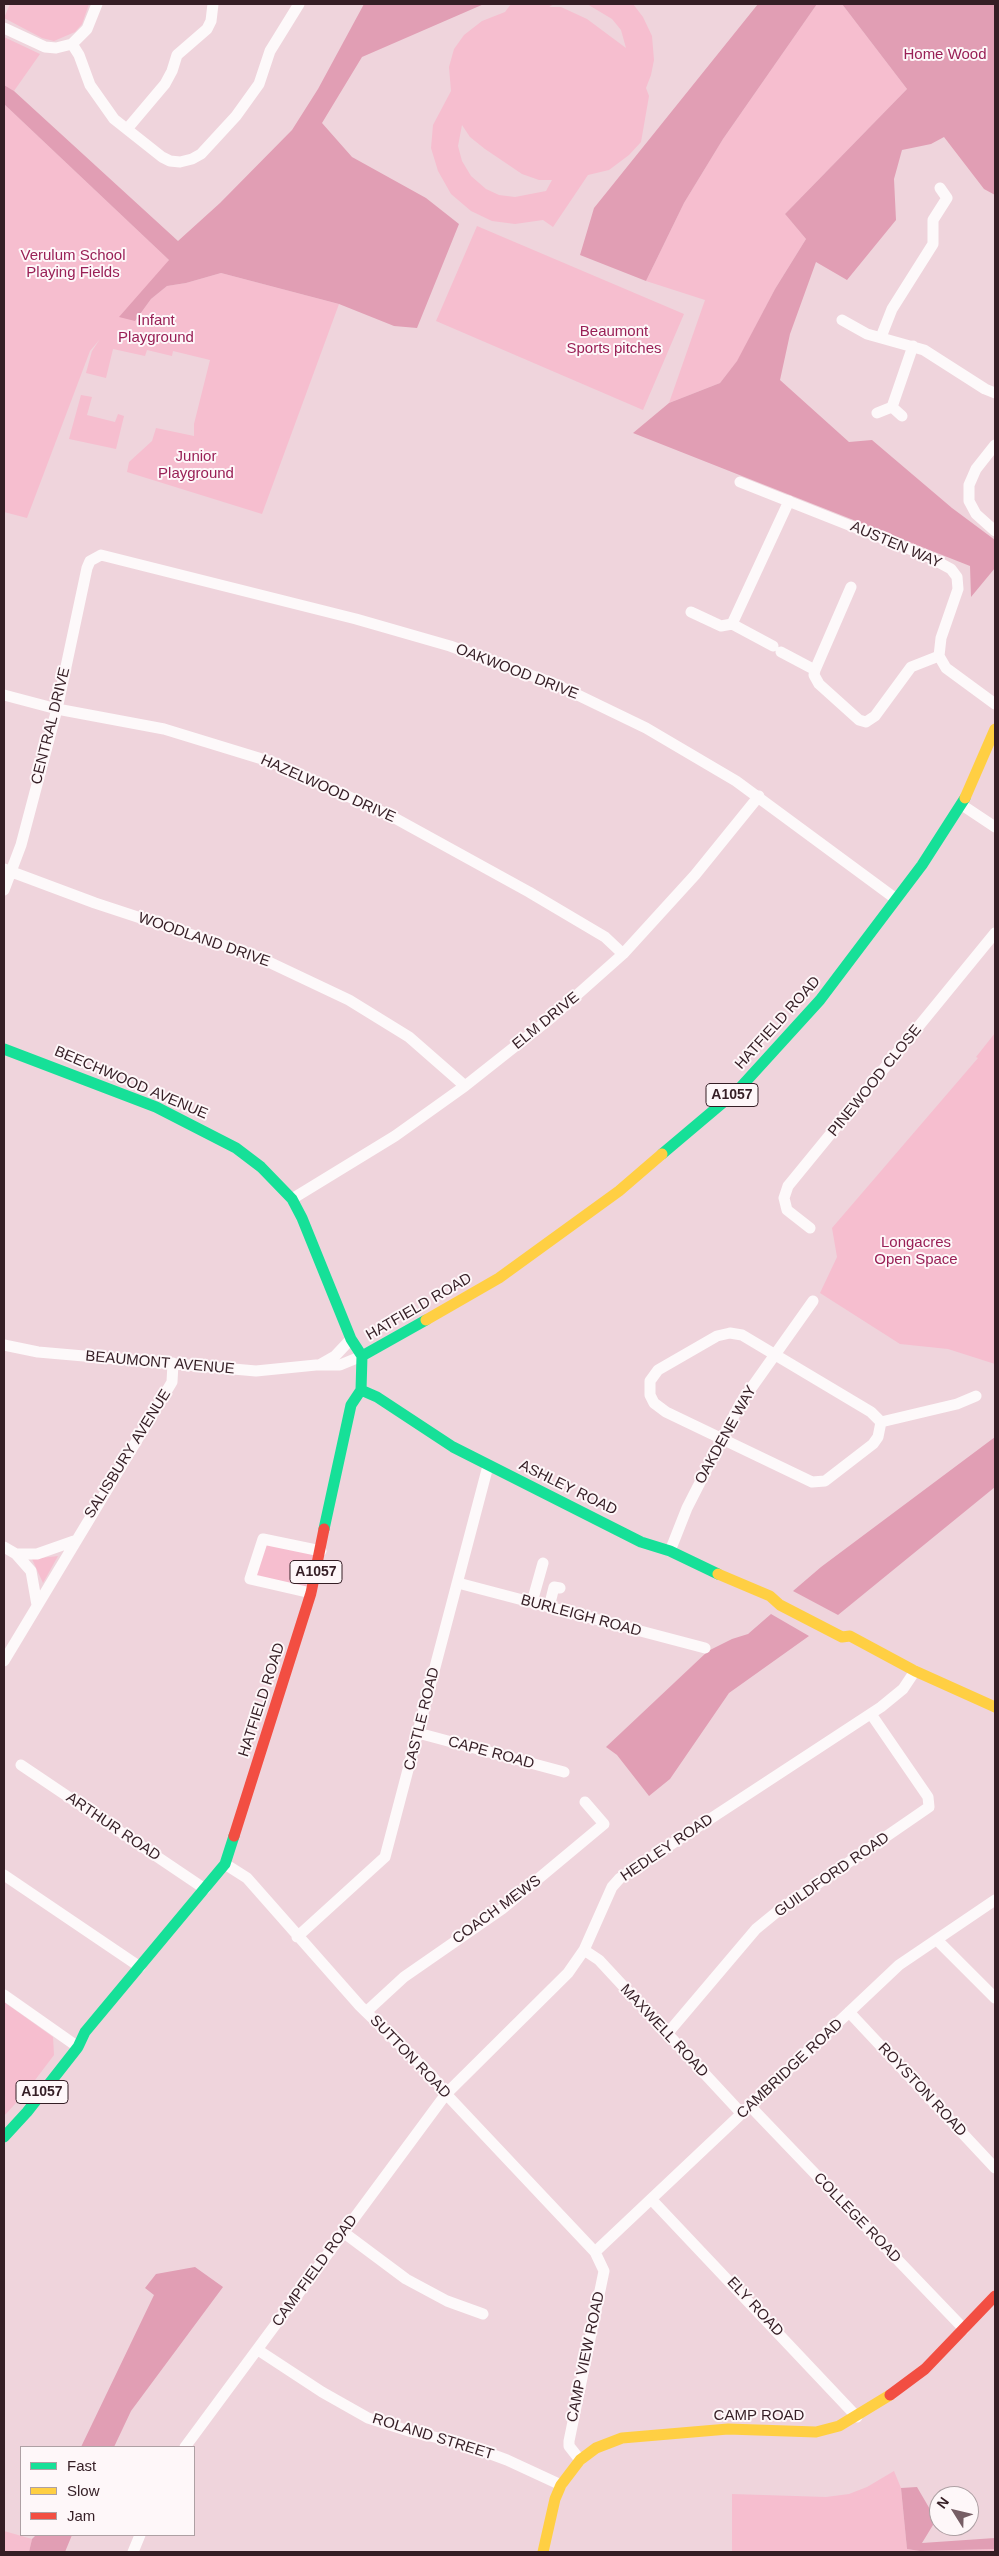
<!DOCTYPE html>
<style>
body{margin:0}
#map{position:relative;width:999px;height:2556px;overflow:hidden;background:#efd4dc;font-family:Arial,sans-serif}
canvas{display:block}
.frame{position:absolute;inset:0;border:5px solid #351e25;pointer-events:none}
.legend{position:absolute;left:20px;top:2446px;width:175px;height:90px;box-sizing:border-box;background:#fef7f9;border:1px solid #aea0a4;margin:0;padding:6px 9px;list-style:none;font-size:15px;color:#351e25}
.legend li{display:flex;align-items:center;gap:10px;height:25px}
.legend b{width:25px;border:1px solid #aea0a4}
.north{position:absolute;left:929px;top:2486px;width:50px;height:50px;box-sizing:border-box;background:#fef7f9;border:1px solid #aea0a4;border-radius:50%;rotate:306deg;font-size:14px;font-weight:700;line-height:20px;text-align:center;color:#351e25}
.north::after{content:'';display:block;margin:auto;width:18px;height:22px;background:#765e65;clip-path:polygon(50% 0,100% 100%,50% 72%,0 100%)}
</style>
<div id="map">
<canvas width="999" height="2556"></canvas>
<div class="frame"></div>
<ul class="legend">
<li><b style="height:6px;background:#16e098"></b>Fast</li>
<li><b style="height:6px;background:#ffcf43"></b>Slow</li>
<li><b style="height:6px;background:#f24e42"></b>Jam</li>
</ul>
<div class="north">N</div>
</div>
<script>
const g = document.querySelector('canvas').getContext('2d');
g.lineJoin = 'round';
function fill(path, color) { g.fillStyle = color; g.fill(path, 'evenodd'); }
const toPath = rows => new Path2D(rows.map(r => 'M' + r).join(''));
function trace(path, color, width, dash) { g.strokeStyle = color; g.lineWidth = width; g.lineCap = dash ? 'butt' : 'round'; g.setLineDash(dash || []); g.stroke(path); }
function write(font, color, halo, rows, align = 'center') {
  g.font = font + ' Arial,sans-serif'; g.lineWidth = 4; g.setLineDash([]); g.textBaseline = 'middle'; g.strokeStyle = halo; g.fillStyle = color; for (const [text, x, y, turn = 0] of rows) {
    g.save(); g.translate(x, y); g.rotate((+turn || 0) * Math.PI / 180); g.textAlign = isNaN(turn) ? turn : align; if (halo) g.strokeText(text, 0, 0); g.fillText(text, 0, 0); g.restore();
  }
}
const green = toPath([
 [10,4,89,4,82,24,75,32,54,41,42,38,4,18],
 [511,4,554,4,549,7,561,7,587,19,626,48,621,30,612,19,587,4,633,4,643,17,652,36,654,60,651,75,646,88,649,96,641,142,629,155,609,170,588,175,553,227,543,220,515,224,492,221,471,211,451,194,438,171,431,148,433,125,451,91,449,67,454,49,464,35,482,21,505,12],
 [462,125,470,137,485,149,522,174,539,180,552,180,546,191,515,197,499,195,486,189,471,176,462,161,458,146],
 [817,4,842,4,907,89,785,214,806,239,775,289,738,360,720,383,669,403,705,300,646,281,684,203,723,139],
 [4,37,40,54,14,91,4,85],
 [4,104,169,260,135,321,151,299,167,286,186,283,221,273,339,304,262,514,127,472,129,462,152,441,156,428,194,436,194,424,210,360,173,351,172,356,147,350,145,356,113,349,106,378,86,373,92,351,100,339,90,351,27,518,4,512],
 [477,226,684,314,643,410,436,321],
 [81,395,92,397,87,415,115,422,118,414,124,416,116,449,69,439],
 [995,1033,995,1364,948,1349,900,1344,820,1293,837,1257,832,1228,978,1058,976,1057],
 [261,1543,317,1555,307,1593,251,1579],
 [58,1556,43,1583,32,1559],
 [4,2002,53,2037,54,2055,26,2092,4,2116],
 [894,2471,901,2488,907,2549,920,2551,995,2549,995,2552,732,2552,732,2494,826,2497,849,2494,867,2487],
 [4,2531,32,2539,29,2552,4,2552]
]);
const forest = toPath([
 [364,4,484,4,362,57,322,123,352,157,426,198,459,224,417,328,394,326,339,304,221,273,186,283,167,286,151,299,135,321,119,317,169,260,4,104,4,85,14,91,178,241,220,203,292,130,318,89],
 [758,4,817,4,723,139,684,203,646,281,580,255,594,208],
 [842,4,995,4,995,195,984,189,944,137,931,144,902,150,894,179,896,220,847,280,816,262,790,334,780,380,849,442,872,440,952,508,995,540,995,568,971,597,970,566,633,433,669,403,720,383,737,361,775,289,806,239,785,214,907,89],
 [995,1437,995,1487,838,1615,793,1591,821,1567],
 [771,1614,809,1636,729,1693,670,1779,649,1796,617,1755,606,1747,708,1651,732,1639,748,1634],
 [195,2267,223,2287,131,2411,114,2447,81,2447,154,2295,145,2288,156,2274],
 [917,2487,931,2511,933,2525,922,2543,995,2538,995,2549,920,2551,907,2549,901,2488],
 [36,2535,72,2535,65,2552,29,2552,32,2539]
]);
const street = toPath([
 [4,28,45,47,56,48,72,44,87,29,97,4],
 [72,44,79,55,90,85,114,119,162,157,170,161,180,162,192,159,201,154,236,116,259,84,270,51,299,4],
 [127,129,165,84,172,71,177,55,207,29,211,21,213,4],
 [842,320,867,334,924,350,985,389,995,393],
 [881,337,892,309,933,244,933,220,947,198,940,188],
 [892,407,902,416],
 [877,413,892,407,913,346],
 [995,445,976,469,969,485,969,501,976,514,995,531],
 [740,482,927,556,951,569,957,577,958,589,941,638,939,656,946,668,995,704],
 [851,587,815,670,814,675,819,684,859,720,866,722,875,716,911,667,939,656],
 [691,612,721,626,732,624,789,501],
 [732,624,773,646],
 [781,652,815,670],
 [4,695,57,709,164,729,275,763,391,816,529,892,605,937,623,954],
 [962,805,995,827],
 [4,869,95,903,256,956,349,1000,409,1037,465,1086],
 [4,890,21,845,57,709,87,568,90,561,101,555,356,619,450,646,555,684,646,728,736,781,896,899],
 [292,1199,395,1136,465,1086,551,1018,623,954,695,875,759,796],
 [810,1228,787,1210,784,1198,788,1186,995,933],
 [730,1333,742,1335,871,1412,881,1422,878,1437,873,1444,825,1481,812,1482,666,1412,654,1403,650,1395,650,1381,658,1370,717,1336,730,1333],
 [4,1345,38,1352,256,1371,316,1365,340,1365,362,1356],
 [321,1364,335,1356,351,1339],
 [881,1422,957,1404,976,1396],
 [4,1547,16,1554,31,1571,37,1605],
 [670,1551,687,1508,740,1404,813,1301],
 [16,1554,37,1554,74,1541],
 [458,1583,705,1648],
 [311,1593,250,1579,263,1539,321,1551],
 [532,1602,543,1563],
 [549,1607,554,1587,560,1588],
 [4,1661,172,1382,173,1363],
 [418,1733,564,1772],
 [21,1765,205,1889],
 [225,1864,247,1878,360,2006,431,2075,446,2094,595,2252,604,2271,569,2441,569,2446,580,2460],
 [4,1875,140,1967],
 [297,1937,385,1857,488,1466],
 [937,1940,995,1998],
 [584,1950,599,1960,742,2114],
 [4,1995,78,2047],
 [366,2012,404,1977,502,1909,604,1824,585,1802],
 [849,2012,995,2168],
 [667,2034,756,1929,778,1911,929,1807,928,1797,871,1714],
 [750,2106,964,2329],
 [651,2199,857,2417],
 [343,2232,406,2279,447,2301,483,2314],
 [595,2252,899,1965,995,1900],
 [258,2350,322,2392,368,2418,412,2432,461,2443,507,2460,561,2485],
 [185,2447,446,2094,568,1973,584,1950,612,1887,620,1878,881,1707,903,1689,915,1671],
 [133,2552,140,2535]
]);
const fast = toPath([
 [4,1049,156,1107,236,1148,261,1167,292,1199,302,1218,351,1339,362,1356],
 [662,1154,739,1089,820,1000,922,865,965,798],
 [361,1390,377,1397,453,1447,641,1542,670,1551,718,1574],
 [324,1529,351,1405,361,1390,362,1356,426,1320],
 [4,2137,27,2112,78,2047,85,2032,225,1864,234,1836]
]);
const slow = toPath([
 [965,798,995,729],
 [426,1320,499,1278,619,1191,662,1154],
 [718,1574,770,1596,780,1605,842,1637,850,1636,915,1671,995,1707],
 [543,2552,555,2499,561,2485,580,2460,596,2448,622,2438,728,2429,816,2432,839,2426,890,2395]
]);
const jam = toPath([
 [234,1836,311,1593,324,1529],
 [890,2395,925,2369,995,2296]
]);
const shields = [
 [732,1095,52],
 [316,1572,52],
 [42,2092,52]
];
const shieldNames = [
 ["A1057",732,1095],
 ["A1057",316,1572],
 ["A1057",42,2092]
];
const parkNames = [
 ["Home Wood",945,55],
 ["Verulum School",73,256],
 ["Playing Fields",73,273],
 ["Infant",156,321],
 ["Playground",156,338],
 ["Beaumont",614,332],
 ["Sports pitches",614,349],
 ["Junior",196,457],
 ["Playground",196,474],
 ["Longacres",916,1243],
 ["Open Space",916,1260]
];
const streetNames = [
 ["AUSTEN WAY",896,545,23],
 ["OAKWOOD DRIVE",517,672,21],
 ["CENTRAL DRIVE",51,726,-76],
 ["HAZELWOOD DRIVE",328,789,24],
 ["WOODLAND DRIVE",204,940,19],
 ["ELM DRIVE",546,1021,-39],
 ["HATFIELD ROAD",778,1023,-48],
 ["PINEWOOD CLOSE",875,1081,-51],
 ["BEECHWOOD AVENUE",131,1083,23],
 ["HATFIELD ROAD",419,1307,-30],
 ["BEAUMONT AVENUE",160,1363,5],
 ["OAKDENE WAY",726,1435,-61],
 ["SALISBURY AVENUE",128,1454,-58],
 ["ASHLEY ROAD",568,1488,26],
 ["BURLEIGH ROAD",581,1616,15],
 ["HATFIELD ROAD",262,1700,-72],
 ["CASTLE ROAD",422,1719,-76],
 ["CAPE ROAD",491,1753,15],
 ["ARTHUR ROAD",113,1827,34],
 ["HEDLEY ROAD",667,1848,-34],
 ["GUILDFORD ROAD",832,1875,-35],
 ["COACH MEWS",497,1910,-36],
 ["MAXWELL ROAD",664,2031,47],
 ["SUTTON ROAD",410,2057,46],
 ["CAMBRIDGE ROAD",790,2069,-43],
 ["ROYSTON ROAD",922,2090,47],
 ["COLLEGE ROAD",857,2218,46],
 ["CAMPFIELD ROAD",315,2271,-54],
 ["ELY ROAD",755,2307,47],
 ["CAMP VIEW ROAD",586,2357,-78],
 ["CAMP ROAD",759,2416],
 ["ROLAND STREET",433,2437,17]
];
fill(green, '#f6becf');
fill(forest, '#e19eb4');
trace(street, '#fdf9fa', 11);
trace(fast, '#16e098', 11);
trace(slow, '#ffcf43', 11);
trace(jam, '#f24e42', 11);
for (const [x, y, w] of shields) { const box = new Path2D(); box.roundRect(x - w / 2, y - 11.5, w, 23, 4); g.fillStyle = '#fef7f9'; g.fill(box); trace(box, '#351e25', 1); }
write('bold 14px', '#351e25', null, shieldNames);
write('15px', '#992056', '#fef7f9', parkNames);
write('15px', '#351e25', '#fef7f9', streetNames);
</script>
